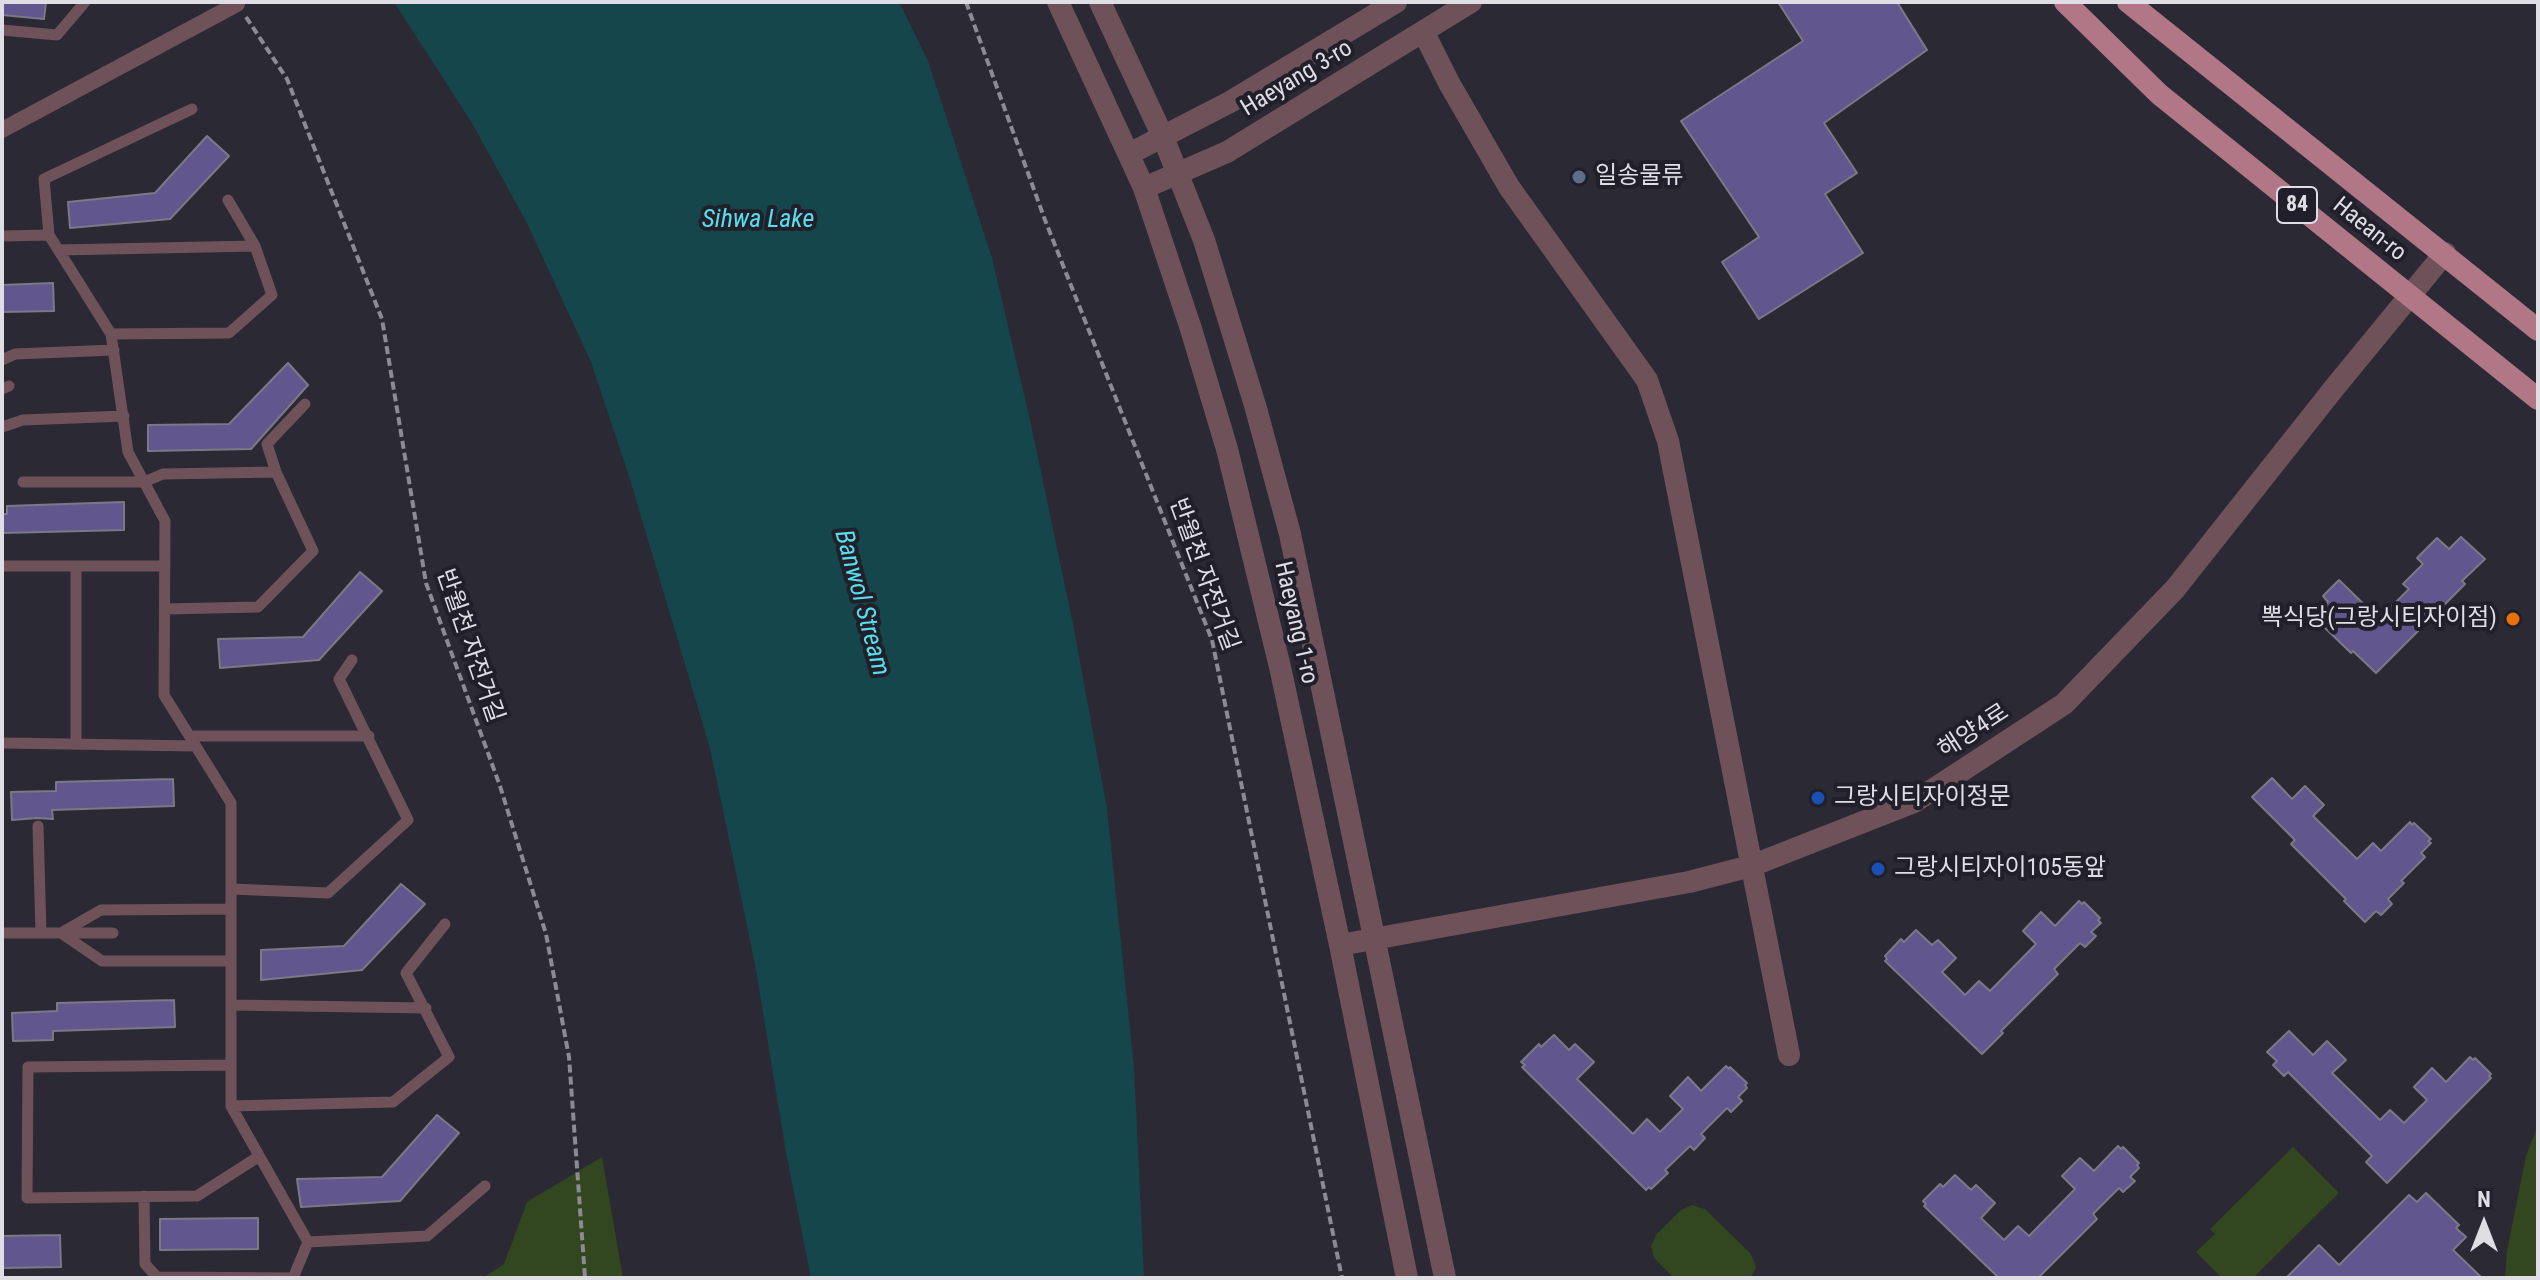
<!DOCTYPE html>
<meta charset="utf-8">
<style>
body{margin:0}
#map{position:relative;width:2540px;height:1280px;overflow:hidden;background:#2b2a34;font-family:"Roboto Condensed",sans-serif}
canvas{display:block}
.frame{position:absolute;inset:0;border:4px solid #dfdee5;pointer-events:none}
.north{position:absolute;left:2444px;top:1184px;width:80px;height:80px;-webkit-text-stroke:6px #21202a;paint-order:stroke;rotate:0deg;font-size:22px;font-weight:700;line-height:32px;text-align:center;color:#dfdee5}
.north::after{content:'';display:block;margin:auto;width:28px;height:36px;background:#dfdee5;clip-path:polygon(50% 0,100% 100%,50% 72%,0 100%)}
</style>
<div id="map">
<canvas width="2540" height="1280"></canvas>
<div class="frame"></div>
<div class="north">N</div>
</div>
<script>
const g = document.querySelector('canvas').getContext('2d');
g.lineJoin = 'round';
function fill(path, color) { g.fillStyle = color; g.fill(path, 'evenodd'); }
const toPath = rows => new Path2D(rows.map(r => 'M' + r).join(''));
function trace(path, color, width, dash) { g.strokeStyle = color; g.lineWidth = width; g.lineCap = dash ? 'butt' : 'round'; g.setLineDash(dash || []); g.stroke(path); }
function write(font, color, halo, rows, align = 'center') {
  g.font = font + ' "Roboto Condensed","Noto Sans KR",sans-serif'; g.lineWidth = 8; g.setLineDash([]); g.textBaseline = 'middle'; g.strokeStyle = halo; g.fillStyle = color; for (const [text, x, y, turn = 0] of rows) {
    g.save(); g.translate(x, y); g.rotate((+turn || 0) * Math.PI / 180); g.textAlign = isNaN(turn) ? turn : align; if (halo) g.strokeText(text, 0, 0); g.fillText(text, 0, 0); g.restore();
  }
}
const green = toPath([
 [2538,1125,2538,1278,2505,1278,2507,1251,2526,1156],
 [2293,1147,2339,1193,2253,1278,2222,1278,2196,1252,2215,1234,2210,1229],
 [602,1157,623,1278,483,1278,504,1264,527,1202],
 [1692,1205,1705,1209,1751,1254,1756,1267,1751,1278,1674,1278,1654,1258,1651,1246,1656,1235,1681,1210]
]);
const water = toPath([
 [394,2,899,2,928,61,992,258,1030,420,1074,629,1107,809,1134,1068,1144,1278,811,1278,786,1152,755,964,710,748,629,476,591,362,527,223,472,123]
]);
const building = toPath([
 [2,2,46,2,44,19,2,15,2,2],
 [1778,2,1897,2,1927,50,1824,123,1857,173,1825,194,1863,253,1759,319,1722,262,1759,237,1681,121,1803,41,1778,2],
 [207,136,229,156,170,219,70,228,68,202,155,193,207,136],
 [53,283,54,311,2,312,2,285,53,283],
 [288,363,308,385,251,449,148,451,148,425,229,424,288,363],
 [124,502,124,530,2,533,2,514,7,514,7,506,124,502],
 [2461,537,2485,559,2462,581,2465,584,2376,673,2353,651,2351,653,2321,624,2325,621,2317,613,2328,602,2323,596,2339,580,2379,619,2409,589,2403,584,2423,564,2417,558,2437,538,2449,549,2461,537],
 [360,572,382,591,319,660,220,668,218,639,303,637,360,572],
 [2272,778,2292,799,2305,786,2324,805,2313,816,2357,859,2373,843,2381,851,2410,822,2412,825,2414,823,2431,839,2428,841,2431,843,2421,853,2425,857,2401,881,2404,883,2388,899,2392,904,2381,915,2376,911,2365,922,2344,901,2346,899,2291,844,2295,840,2252,797,2272,778],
 [173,779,174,806,52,810,53,819,37,818,12,820,11,792,56,791,56,782,173,779],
 [401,884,425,904,362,970,261,980,261,950,344,946,401,884],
 [2079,901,2082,904,2084,902,2100,918,2098,920,2101,923,2091,932,2096,936,2085,947,2080,943,2054,969,2058,974,2001,1031,2003,1033,1982,1054,1885,961,1887,959,1885,956,1901,939,1904,942,1916,930,1932,945,1938,940,1956,958,1942,972,1965,995,1979,981,1990,991,2036,944,2023,931,2041,912,2055,926,2079,901],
 [174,1000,175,1027,53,1031,53,1040,13,1041,12,1013,57,1011,57,1003,174,1000],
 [2289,1031,2313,1055,2327,1041,2346,1060,2332,1073,2380,1120,2390,1110,2404,1123,2427,1100,2414,1087,2432,1068,2446,1082,2470,1057,2473,1060,2475,1058,2491,1074,2489,1076,2491,1078,2387,1183,2366,1162,2372,1156,2288,1072,2284,1076,2273,1065,2277,1061,2267,1052,2289,1031],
 [1554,1035,1569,1050,1575,1044,1594,1062,1577,1079,1633,1134,1647,1119,1660,1132,1683,1109,1670,1096,1688,1077,1701,1091,1726,1066,1729,1069,1730,1067,1747,1083,1745,1085,1747,1088,1738,1097,1742,1101,1731,1112,1727,1108,1701,1134,1705,1138,1694,1150,1690,1146,1665,1170,1668,1173,1651,1189,1649,1187,1646,1190,1522,1067,1525,1065,1521,1062,1539,1044,1541,1047,1554,1035],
 [437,1115,459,1133,400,1201,301,1207,297,1179,382,1177,437,1115],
 [2118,1146,2121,1149,2123,1147,2139,1163,2137,1165,2139,1168,2130,1177,2135,1181,2123,1192,2119,1188,2093,1214,2097,1219,2038,1278,1999,1278,1924,1206,1926,1204,1923,1201,1940,1184,1943,1187,1955,1175,1971,1190,1976,1185,1995,1203,1981,1218,2004,1240,2018,1226,2029,1236,2075,1189,2062,1176,2080,1158,2094,1171,2118,1146],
 [2426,1193,2459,1225,2456,1228,2466,1237,2453,1250,2482,1278,2286,1278,2319,1245,2339,1265,2409,1195,2417,1202,2426,1193],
 [258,1218,258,1249,160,1250,160,1219,258,1218],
 [60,1235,61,1267,2,1268,2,1236,60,1235]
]);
const path = toPath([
 [966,2,1045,220,1212,640,1342,1278],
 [246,17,287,79,382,319,426,583,500,786,546,934,569,1057,585,1278]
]);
const service = toPath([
 [2,30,57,35,85,2],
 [192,109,44,179,49,235,111,334,128,452,165,521,164,695,231,803,231,1106,308,1242],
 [2,236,49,235],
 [59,250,255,246],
 [111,334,229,333,272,295,255,246,228,200],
 [2,360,15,354,114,350],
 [2,389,9,386],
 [2,427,23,420,124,416],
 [23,482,144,482,163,474,276,472],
 [2,566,165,566],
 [76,566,76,743],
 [165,609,258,607,313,551,276,472,267,444,305,404],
 [190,736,369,736],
 [3,743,196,746],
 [38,826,41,933],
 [231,889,328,893,408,820,339,679,352,660],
 [231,909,101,910,61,933,102,961,231,961],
 [2,933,113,933],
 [231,1005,426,1008],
 [231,1065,28,1067,27,1198,197,1196,258,1157],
 [231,1106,393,1102,449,1057,406,973,445,924],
 [144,1196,145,1264,157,1277,293,1278,308,1242],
 [308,1242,427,1236,485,1186]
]);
const pedestrian = toPath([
 [2,130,237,4]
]);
const minor = toPath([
 [1424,33,1449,83,1509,187,1647,380,1668,441,1789,1055]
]);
const tertiary = toPath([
 [1058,2,1144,188,1191,329,1227,449,1280,667,1340,945,1407,1278],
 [1100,2,1163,137,1204,240,1255,405,1290,534,1445,1278],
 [1129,154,1230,102,1396,2],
 [1144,188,1227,152,1471,2],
 [1340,945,1689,882,1751,866,1914,802,2064,704,2175,589,2335,387,2445,253]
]);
const primary = toPath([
 [2065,2,2159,94,2538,399],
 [2128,2,2538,330]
]);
const markers = [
 [1579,177,8,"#5c6f8a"],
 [2513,619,8,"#e8710a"],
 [1818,798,8,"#1a4fb4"],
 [1878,869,8,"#1a4fb4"]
];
const shields = [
 [2297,205,40]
];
const shieldNames = [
 ["84",2297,205]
];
const streetNames = [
 ["Haeyang 3-ro",1297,79,-31],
 ["Haean-ro",2369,230,39],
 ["반월천 자전거길",1203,575,70],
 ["Haeyang 1-ro",1295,623,77],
 ["반월천 자전거길",469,646,71],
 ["해양4로",1974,732,-33]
];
const poiNames = [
 ["일송물류",1595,177],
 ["뽁식당(그랑시티자이점)",2497,619,"right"],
 ["그랑시티자이정문",1834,798],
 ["그랑시티자이105동앞",1894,869]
];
const waterNames = [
 ["Sihwa Lake",758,220],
 ["Banwol Stream",861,603,75]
];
fill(green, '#32461f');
fill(water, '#15464c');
fill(building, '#61568e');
trace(building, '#7a7985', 2);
trace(path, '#8c8b93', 4, [8, 4]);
trace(service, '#6f5259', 11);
trace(pedestrian, '#6f5259', 16);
trace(minor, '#6f5259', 22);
trace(tertiary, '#6f5259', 22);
trace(primary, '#b17786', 22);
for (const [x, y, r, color] of markers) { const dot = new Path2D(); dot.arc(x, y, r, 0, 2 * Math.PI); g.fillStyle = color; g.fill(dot); trace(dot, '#21202a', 3); }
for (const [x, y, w] of shields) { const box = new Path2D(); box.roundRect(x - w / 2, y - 18, w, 36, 6); g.fillStyle = '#21202a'; g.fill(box); trace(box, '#dfdee5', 2); }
write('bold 22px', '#dfdee5', null, shieldNames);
write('24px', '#dfdee5', '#21202a', streetNames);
write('24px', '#dfdee5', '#21202a', poiNames, 'left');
write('italic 26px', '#57deee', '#21202a', waterNames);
</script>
